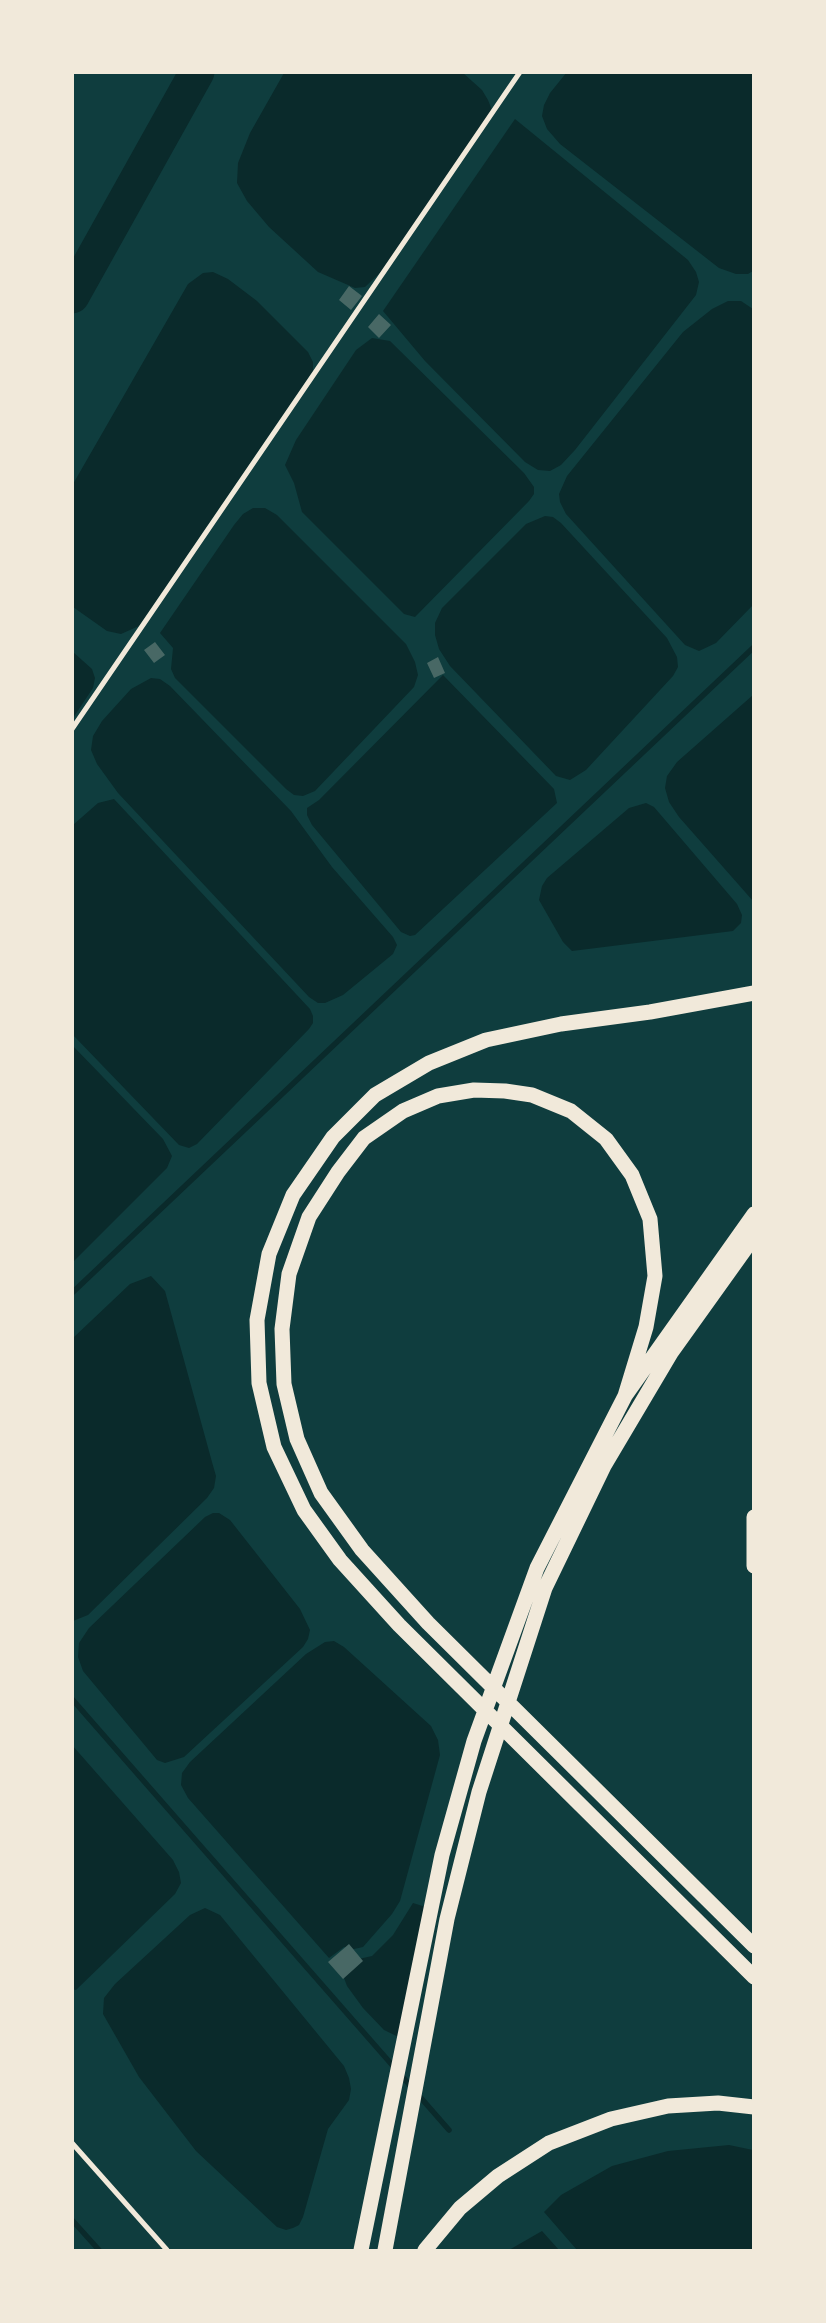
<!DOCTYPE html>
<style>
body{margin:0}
#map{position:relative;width:826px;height:2323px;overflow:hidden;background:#0f3d3e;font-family:Overpass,sans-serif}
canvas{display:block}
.frame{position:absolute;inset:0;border:74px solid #f1e9da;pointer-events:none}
</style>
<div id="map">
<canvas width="826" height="2323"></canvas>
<div class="frame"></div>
</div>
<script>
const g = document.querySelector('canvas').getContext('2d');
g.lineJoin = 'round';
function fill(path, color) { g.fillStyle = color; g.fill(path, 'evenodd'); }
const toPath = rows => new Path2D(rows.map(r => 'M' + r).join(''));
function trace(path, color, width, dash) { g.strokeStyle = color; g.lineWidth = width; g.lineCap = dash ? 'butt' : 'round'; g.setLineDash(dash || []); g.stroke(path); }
const water = toPath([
 [567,72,753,73,753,271,748,274,736,274,719,268,560,144,547,129,542,116,544,105,550,93],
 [284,73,463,73,482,90,488,100,492,110,382,271,365,287,355,288,318,272,269,227,247,201,237,183,238,163,250,133],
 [515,119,688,260,696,272,699,282,696,295,575,450,561,465,550,471,538,470,525,462,425,361,383,311],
 [213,272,228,279,257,301,308,352,313,362,313,371,139,626,121,634,107,631,73,607,73,484,188,284,203,273],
 [728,301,741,301,753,309,753,605,716,643,699,651,685,645,566,514,560,502,559,494,567,476,683,332,712,309],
 [372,338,390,341,524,473,534,487,534,494,529,501,415,617,404,614,302,512,294,483,285,465,296,440,356,350],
 [253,508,265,508,277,515,406,644,415,662,418,675,414,687,315,791,303,796,294,795,286,789,175,678,171,669,173,648,160,633,234,525,243,514],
 [545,516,553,517,561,523,667,638,677,657,678,667,673,676,586,770,570,780,556,776,450,666,439,649,435,635,435,623,442,608,526,524],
 [73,652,92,669,95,678,93,688,73,718],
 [443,675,554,789,557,803,415,935,410,936,401,932,312,825,307,815,307,808,319,800],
 [151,678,160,679,170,686,291,811,332,867,393,937,397,945,393,954,343,995,325,1003,318,1003,309,997,118,793,97,764,91,750,93,736,102,721,131,689],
 [753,695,753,901,679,817,669,802,665,788,667,776,677,762],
 [114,799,310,1009,313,1016,313,1023,309,1029,197,1144,189,1148,179,1145,73,1035,73,825,98,803],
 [646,803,654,807,737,904,742,915,741,923,733,931,572,951,563,942,539,900,542,886,547,878,629,808],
 [73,1046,163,1139,172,1156,167,1168,73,1262],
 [151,1276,165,1291,212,1462,216,1476,214,1488,207,1498,88,1615,73,1621,73,1338,130,1284],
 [213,1513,219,1513,230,1520,300,1609,310,1630,308,1639,303,1647,184,1757,165,1763,157,1760,83,1671,78,1657,79,1643,89,1628,205,1517],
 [334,1641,344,1647,431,1726,438,1740,440,1755,400,1901,392,1914,363,1947,354,1949,344,1947,329,1958,188,1798,181,1785,182,1773,190,1762,306,1654,325,1642],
 [72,1745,173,1860,179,1872,181,1883,175,1894,76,1990,72,1989],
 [413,1903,435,1910,409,2042,384,2030,363,2008,347,1986,341,1970,350,1961,372,1956,393,1935],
 [205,1908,220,1915,344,2066,349,2078,351,2089,349,2100,328,2129,303,2217,299,2225,293,2228,286,2230,277,2227,196,2151,139,2077,103,2014,104,1998,115,1984,190,1915],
 [729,2145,753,2150,753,2250,577,2250,544,2212,561,2195,612,2166,668,2151],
 [542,2231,559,2250,509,2250]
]);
const stream = toPath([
 [72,1293,754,647],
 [72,1699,449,2130],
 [72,2220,99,2250]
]);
const river = toPath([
 [72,296,197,72]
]);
const building = toPath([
 [349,286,362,296,351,310,339,300],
 [379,314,391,325,379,338,368,327],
 [155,642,165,655,154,663,144,650],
 [438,657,445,673,434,678,427,663],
 [349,1944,363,1961,343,1979,328,1962]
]);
const minor = toPath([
 [72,729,520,72],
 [72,2143,167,2250]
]);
const motorway = toPath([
 [754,993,650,1012,561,1024,486,1040,429,1063,375,1095,333,1137,293,1195,269,1254,257,1320,259,1383,274,1447,304,1510,340,1560,399,1625,754,1977],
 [625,1396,646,1327,655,1276,650,1219,632,1175,606,1139,571,1111,532,1095,505,1091,474,1090,438,1096,403,1111,364,1138,338,1172,309,1217,289,1274,282,1329,284,1384,297,1439,321,1493,362,1550,428,1623,754,1946],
 [754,1517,754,1566],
 [361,2250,442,1855,474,1741,537,1568,625,1396,754,1214],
 [385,2250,447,1919,479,1792,545,1588,604,1466,671,1353,754,1237],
 [425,2250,460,2208,498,2176,549,2143,611,2119,668,2106,718,2103,754,2107]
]);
fill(water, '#0a2a2b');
trace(stream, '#0a2a2b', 5.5);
trace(river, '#0a2a2b', 35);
fill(building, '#486865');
trace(minor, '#f1e9da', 5);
trace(motorway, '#f1e9da', 15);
</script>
